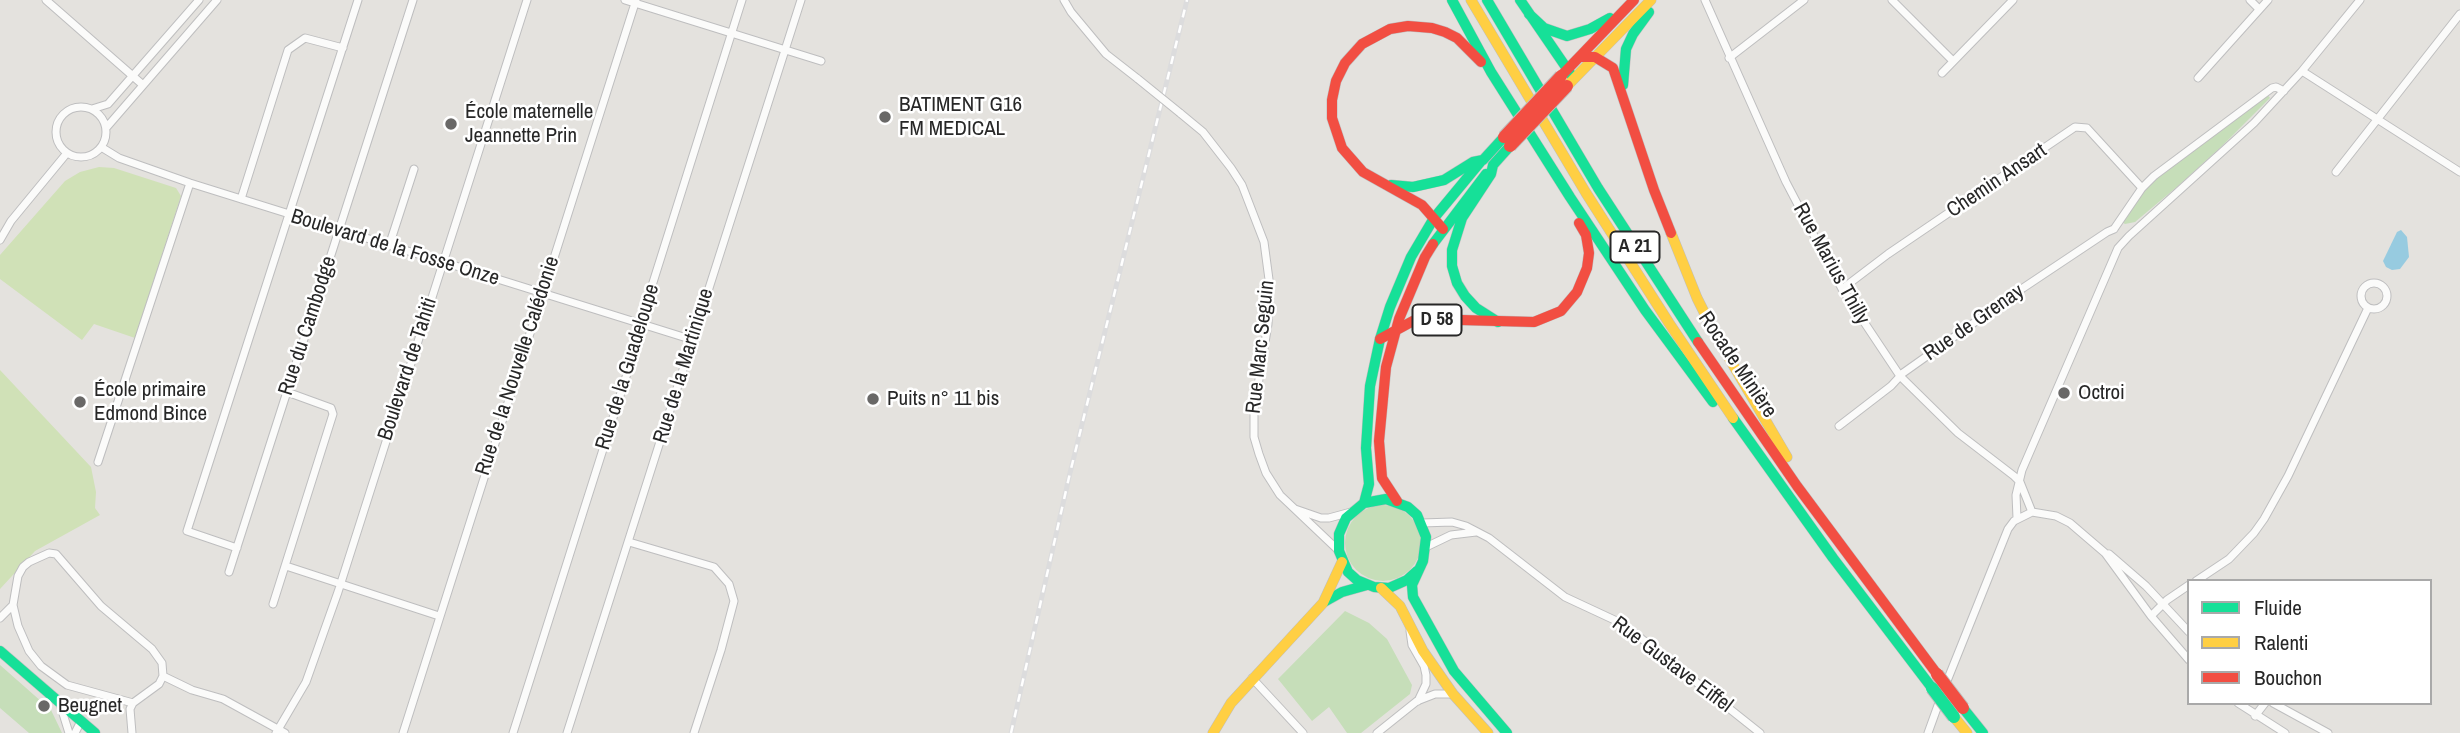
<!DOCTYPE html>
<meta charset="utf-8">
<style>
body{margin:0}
#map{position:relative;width:2460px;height:733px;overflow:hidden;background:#e4e2de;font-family:"Archivo Narrow",sans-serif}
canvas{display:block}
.legend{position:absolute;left:2187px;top:579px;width:245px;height:126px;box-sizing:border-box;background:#fff;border:2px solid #a9a9a9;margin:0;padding:9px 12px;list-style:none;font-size:21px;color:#272727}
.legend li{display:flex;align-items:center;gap:14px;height:35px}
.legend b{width:35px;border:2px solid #a9a9a9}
</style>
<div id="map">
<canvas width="2460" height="733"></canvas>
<ul class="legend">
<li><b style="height:9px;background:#16e098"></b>Fluide</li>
<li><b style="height:9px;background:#ffcf43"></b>Ralenti</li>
<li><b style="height:9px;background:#f24e42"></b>Bouchon</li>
</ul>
</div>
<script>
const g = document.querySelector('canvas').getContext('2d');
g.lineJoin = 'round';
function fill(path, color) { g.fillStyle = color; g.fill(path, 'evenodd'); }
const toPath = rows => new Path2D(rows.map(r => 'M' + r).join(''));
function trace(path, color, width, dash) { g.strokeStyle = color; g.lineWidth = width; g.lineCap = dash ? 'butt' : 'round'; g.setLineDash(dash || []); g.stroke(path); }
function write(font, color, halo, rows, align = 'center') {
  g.font = font + ' "Archivo Narrow",sans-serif'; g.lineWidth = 5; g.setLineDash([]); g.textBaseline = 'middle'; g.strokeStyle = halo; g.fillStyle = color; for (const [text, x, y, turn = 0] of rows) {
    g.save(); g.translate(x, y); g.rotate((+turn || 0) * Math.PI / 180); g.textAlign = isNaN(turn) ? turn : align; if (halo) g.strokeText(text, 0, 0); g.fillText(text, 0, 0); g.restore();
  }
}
const green = toPath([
 [2267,94,2270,98,2221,147,2178,186,2135,222,2125,224,2121,221,2155,178],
 '1345 543a38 38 0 1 1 76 0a38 38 0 1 1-76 0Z',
 [1345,611,1369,623,1387,639,1412,685,1410,694,1361,733,1347,733,1329,707,1312,721,1278,679],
 [0,665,51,710,62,733,29,733,0,708]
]);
const pitch = toPath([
 [99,167,114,168,176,188,181,196,135,338,94,324,82,340,0,279,0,255,65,181,80,172],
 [0,370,91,467,96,492,95,508,100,515,35,551,0,589]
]);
const water = toPath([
 [2401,230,2407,237,2409,257,2400,269,2392,270,2386,267,2383,261,2397,232]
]);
const street = toPath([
 [46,0,143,85],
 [625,0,821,61],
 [1064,0,1071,12,1106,54,1138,79],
 [1705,0,1786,182,1842,289,1900,376,1958,433,2014,476,2020,482,2032,512],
 [1892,0,1953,61],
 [2250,0,2259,9],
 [1729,58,1804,0],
 [2302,71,2460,172],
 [1942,73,2013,0],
 [2198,78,2268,0],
 '56 132a25 25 0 1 1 50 0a25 25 0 1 1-50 0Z',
 [92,109,108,104,199,0],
 [1180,113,1203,132,1231,168,1242,185,1264,242,1270,287,1268,324,1254,410,1254,437,1259,454,1266,473,1280,495,1339,551],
 [106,128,217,0],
 [101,147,119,158,190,183,693,340],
 [2336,172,2460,14],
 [241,199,288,50,305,38,343,48],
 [2114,229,2142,188,2154,176,2272,88,2276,87,2284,91],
 [0,240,11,221,67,153],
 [389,246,414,169],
 '2361 296a13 13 0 1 1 26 0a13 13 0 1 1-26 0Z',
 [1842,289,1888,254,2075,127,2087,128,2142,188],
 [1839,426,1891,386,1903,373,2023,288,2107,232,2114,229],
 [98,462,190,183],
 [1295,509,1321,518,1329,518,1351,512],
 [2032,512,2056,516,2070,523,2105,553,2151,616,2189,660],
 [2017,518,2016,495,2022,470,2118,248,2129,236,2254,123,2302,71,2360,0],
 [1422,523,1452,522,1466,526,1489,538,1565,597,1623,624,1760,733],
 [629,542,714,567,729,584,734,601,721,650,694,733],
 [1426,547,1451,535,1476,532],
 [237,548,187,531,358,0],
 [2109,554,2146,586,2189,632],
 [286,566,439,616],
 [229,572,413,0],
 [2196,581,2229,559,2254,533,2264,519,2288,476,2368,308],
 [273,604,333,414,331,408,287,392],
 [2151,616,2167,600,2189,585],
 [0,618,13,605],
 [1410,631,1412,645,1424,666,1426,675,1426,684,1418,701],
 [163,676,192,690,223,699,285,733],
 [1252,678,1303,733],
 [1945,686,2008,529,2014,521,2032,512],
 [2238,703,2285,733],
 [2273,703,2328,733],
 [60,704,69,733],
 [2255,716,2265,703],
 [75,733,81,721],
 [132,733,130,709,133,703,159,684,163,676,162,663,152,649,101,606,56,554,49,553,29,562,23,567,18,576,13,605,18,626,29,651,41,666,67,685,133,703],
 [276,733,306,682,338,592,527,0],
 [403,733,636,0],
 [513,733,638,339,644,311,742,0],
 [567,733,801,0],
 [1377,733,1417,701,1435,694,1453,694],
 [1928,733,1941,697]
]);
const fast = toPath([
 [1452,0,1491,72,1570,197,1645,310,1713,402],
 [1487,0,1598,188,1698,342],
 [1520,0,1572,76],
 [1529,14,1544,28,1567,36,1590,29,1610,18],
 [1623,85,1626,49,1633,34,1649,12],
 [1391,185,1413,187,1444,180,1473,162,1483,160,1504,137],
 [1433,244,1486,174],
 [1498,322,1476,308,1465,296,1457,283,1452,266,1452,250,1462,218,1491,174,1493,165,1510,146],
 [1733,418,1833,558,1932,688],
 [1364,503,1369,484,1366,448,1370,386,1380,339,1390,307,1411,257,1434,218,1482,160],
 [1417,571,1407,580,1389,588,1374,587,1357,580,1348,572,1339,551,1339,534,1346,518,1364,503,1386,499,1408,507,1417,515,1426,537,1423,561,1412,585,1413,597,1454,671,1507,733],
 [1324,602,1342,592,1367,585],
 [0,651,95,733],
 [1963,708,1983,733]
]);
const slow = toPath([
 [1471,0,1586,193,1669,323,1733,418],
 [1567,86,1651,0],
 [1671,233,1697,298,1715,334,1787,457],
 [1381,588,1400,606,1423,651,1453,694,1488,733],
 [1954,717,1967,733],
 [1213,733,1231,703,1323,603,1342,562]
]);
const jam = toPath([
 [1580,57,1595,57,1613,68,1654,190,1671,233],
 [1561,76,1634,0],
 [1443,229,1422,205,1363,172,1342,148,1332,118,1332,100,1336,81,1345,63,1362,44,1390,29,1408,26,1432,28,1445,32,1457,38,1481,62],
 [1380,339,1413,321,1425,319,1534,322,1561,311,1577,292,1587,268,1589,253,1586,235,1579,223],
 [1698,342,1797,486,1937,674],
 [1397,501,1382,478,1379,441,1386,367,1399,319,1425,257,1433,244]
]);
const rail = toPath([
 [1011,733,1070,473,1187,0]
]);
const streetBridge = toPath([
 [1138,79,1180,113]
]);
const fastBridge = toPath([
 [1932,688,1954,717]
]);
const jamBridge = toPath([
 [1504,137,1561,76],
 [1510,146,1567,86],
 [1937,674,1963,708]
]);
const markers = [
 [885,117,7,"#696867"],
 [451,124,7,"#696867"],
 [2064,393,7,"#696867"],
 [873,399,7,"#696867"],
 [80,402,7,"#696867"],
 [44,706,7,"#696867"]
];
const shields = [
 [1635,247,49],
 [1437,320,49]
];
const shieldNames = [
 ["A 21",1635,247],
 ["D 58",1437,320]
];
const poiNames = [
 ["BATIMENT G16",899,105],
 ["FM MEDICAL",899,129],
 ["École maternelle",465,112],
 ["Jeannette Prin",465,136],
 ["École primaire",94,390],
 ["Edmond Bince",94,414],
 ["Octroi",2078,393],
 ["Puits n° 11 bis",887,399],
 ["Beugnet",58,706]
];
const streetNames = [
 ["Chemin Ansart",1997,181,-34],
 ["Boulevard de la Fosse Onze",395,248,17],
 ["Rue Marius Thilly",1831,264,61],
 ["Rue de Grenay",1974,323,-35],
 ["Rue du Cambodge",308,326,-72],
 ["Rue Marc Seguin",1261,347,-84],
 ["Rocade Minière",1737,365,56],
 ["Rue de la Nouvelle Calédonie",518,366,-72],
 ["Rue de la Martinique",684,366,-73],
 ["Rue de la Guadeloupe",628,367,-73],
 ["Boulevard de Tahiti",408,369,-72],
 ["Rue Gustave Eiffel",1672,665,37]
];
fill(green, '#c6deb9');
fill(pitch, '#d0e1b7');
fill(water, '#97cbe0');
trace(street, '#bebebf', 9);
trace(fast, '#bebebf', 11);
trace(slow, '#bebebf', 11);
trace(jam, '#bebebf', 11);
trace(street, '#fbfbfa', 7);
trace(fast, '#16e098', 10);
trace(slow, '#ffcf43', 10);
trace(jam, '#f24e42', 10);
trace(rail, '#dcdcdd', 5);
trace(rail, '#fff', 2.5, [8]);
trace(streetBridge, '#bebebf', 9, []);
trace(fastBridge, '#bebdbc', 14, []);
trace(jamBridge, '#bebdbc', 14, []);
trace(streetBridge, '#fbfbfa', 7);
trace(fastBridge, '#16e098', 12);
trace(jamBridge, '#f24e42', 12);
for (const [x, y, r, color] of markers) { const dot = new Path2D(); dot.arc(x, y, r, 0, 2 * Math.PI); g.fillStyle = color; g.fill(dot); trace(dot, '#fff', 2.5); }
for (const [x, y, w] of shields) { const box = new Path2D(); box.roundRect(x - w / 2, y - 15.5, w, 31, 5); g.fillStyle = '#fff'; g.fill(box); trace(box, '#272727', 2); }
write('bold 19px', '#272727', null, shieldNames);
write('21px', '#272727', '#fff', poiNames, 'left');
write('21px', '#272727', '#fff', streetNames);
</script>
